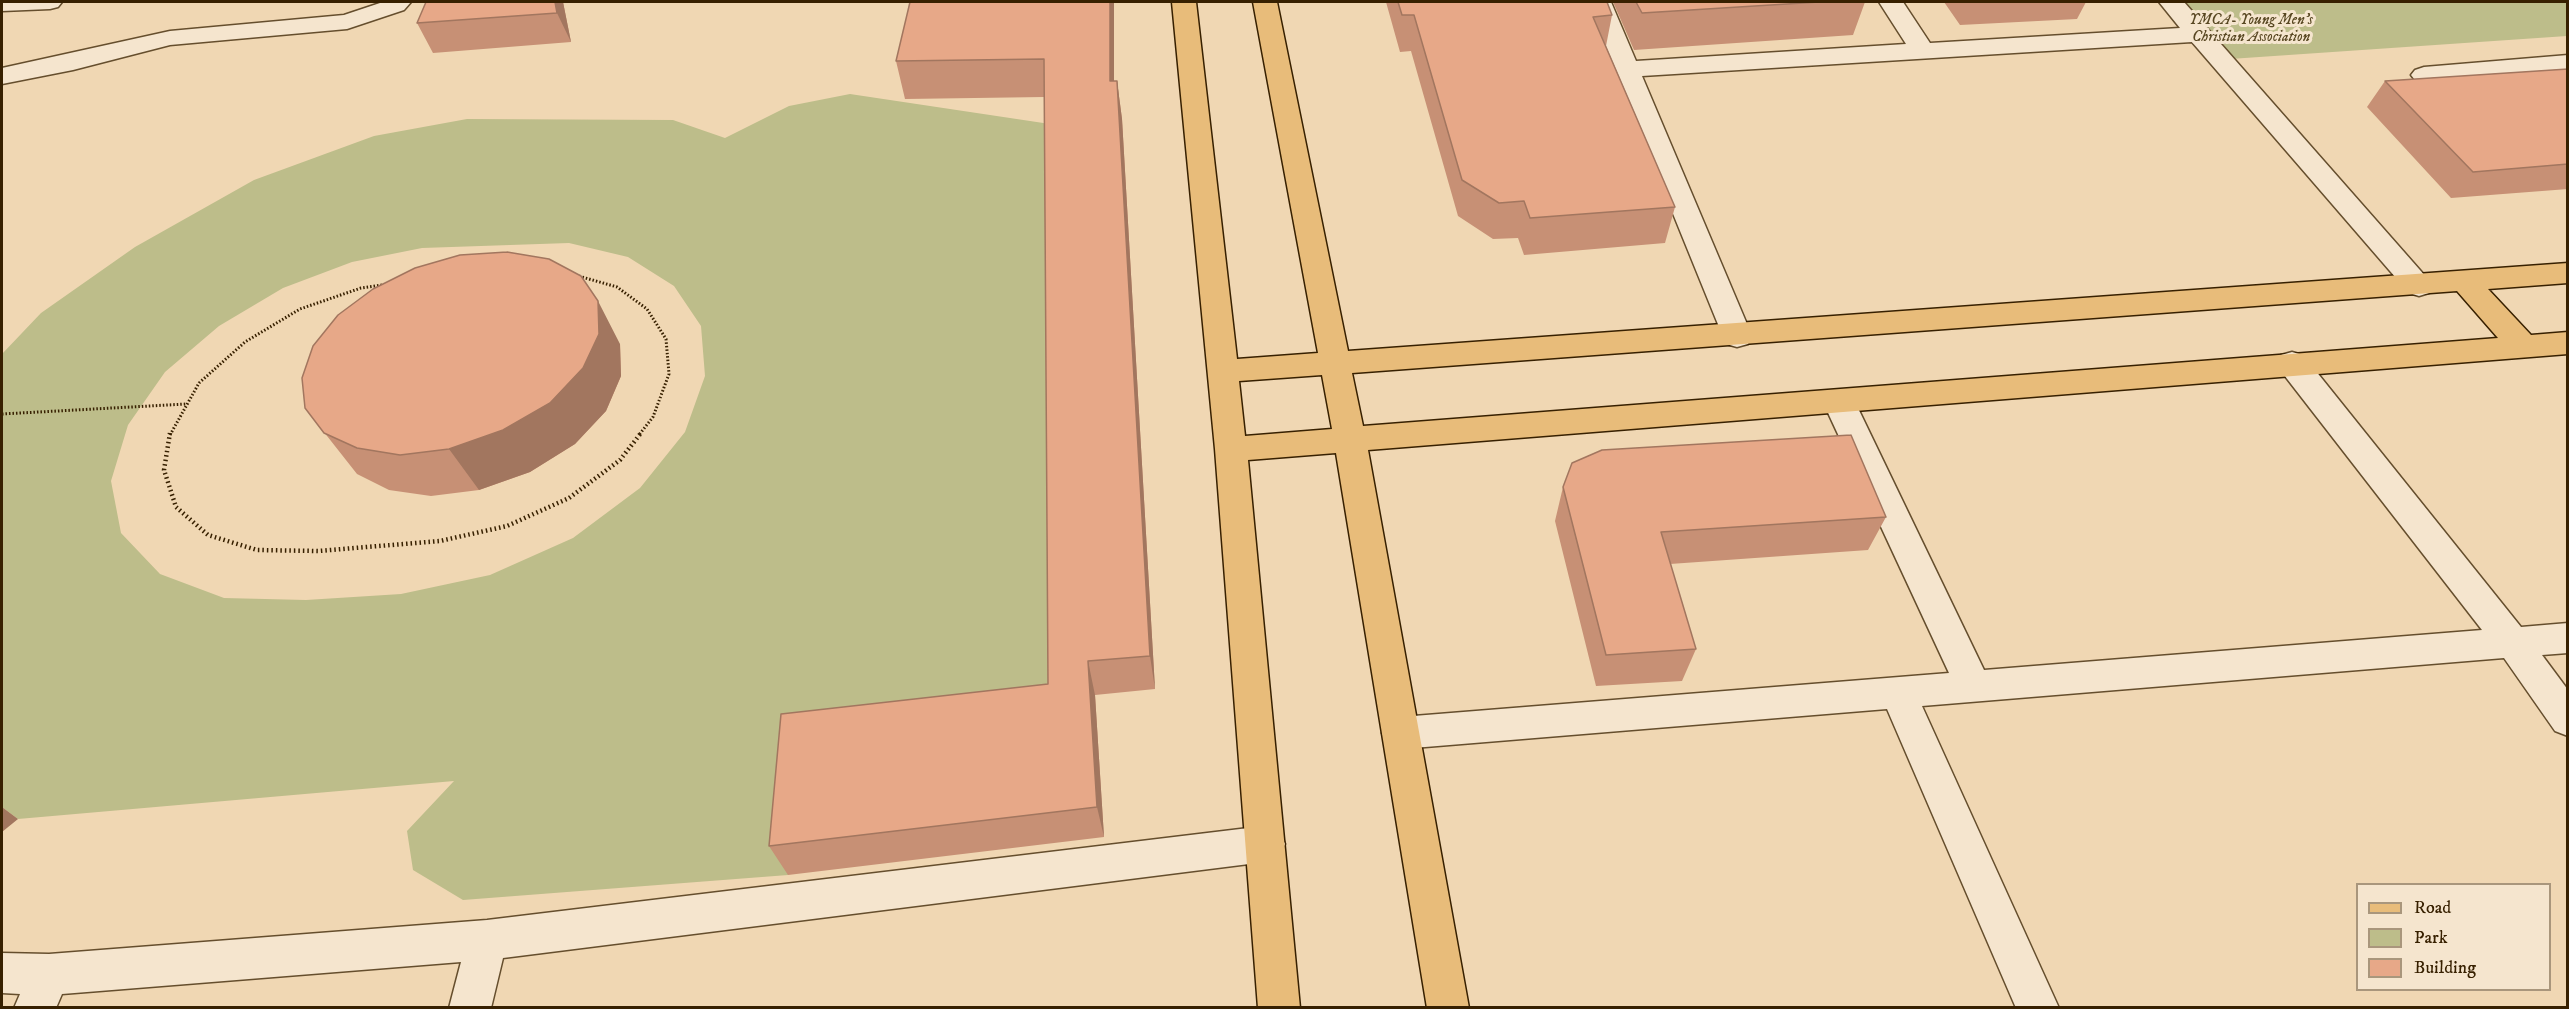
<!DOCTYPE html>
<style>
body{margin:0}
#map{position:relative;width:2569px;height:1009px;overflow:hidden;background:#f0d7b3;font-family:"IM FELL DW Pica",serif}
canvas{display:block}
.frame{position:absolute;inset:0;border:3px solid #372000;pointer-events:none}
.legend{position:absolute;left:2356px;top:883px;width:195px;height:108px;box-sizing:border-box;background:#f5e5ce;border:2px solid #a9967c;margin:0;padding:8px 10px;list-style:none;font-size:18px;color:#372000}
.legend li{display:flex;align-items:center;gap:12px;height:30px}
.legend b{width:30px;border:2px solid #a9967c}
</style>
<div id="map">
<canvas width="2569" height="1009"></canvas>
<div class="frame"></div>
<ul class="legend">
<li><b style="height:8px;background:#e8bc7a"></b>Road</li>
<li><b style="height:16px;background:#bdbd8a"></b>Park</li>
<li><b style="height:16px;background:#e7a888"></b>Building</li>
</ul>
</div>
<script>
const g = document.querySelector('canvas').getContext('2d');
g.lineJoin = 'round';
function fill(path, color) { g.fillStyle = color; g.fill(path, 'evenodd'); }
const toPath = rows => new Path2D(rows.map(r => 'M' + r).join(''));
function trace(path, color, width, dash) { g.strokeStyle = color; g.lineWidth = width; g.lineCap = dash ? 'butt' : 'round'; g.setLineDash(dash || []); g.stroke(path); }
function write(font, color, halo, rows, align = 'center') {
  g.font = font + ' "IM FELL DW Pica",serif'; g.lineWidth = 6; g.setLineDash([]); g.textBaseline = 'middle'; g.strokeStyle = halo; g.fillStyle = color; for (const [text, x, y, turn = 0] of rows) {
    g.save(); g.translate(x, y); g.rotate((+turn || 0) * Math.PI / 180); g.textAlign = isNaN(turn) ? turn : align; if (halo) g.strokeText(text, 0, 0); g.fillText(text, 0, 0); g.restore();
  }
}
const green = toPath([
 [2180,2,2567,2,2567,36,2230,59],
 [850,94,1050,124,1056,698,799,746,788,875,463,900,413,870,407,831,454,781,18,819,2,807,2,354,41,313,135,247,254,180,374,136,467,119,673,120,725,138,789,106],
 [569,243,628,257,674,286,701,326,705,376,685,432,640,488,573,538,490,575,401,594,306,600,224,598,160,574,121,533,111,481,128,425,165,372,219,326,283,288,352,262,422,248]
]);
const pathFar1 = toPath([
 [2,414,186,404],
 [170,435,199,383,245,342,300,309,361,288,422,279,527,272,575,275,617,287,647,309,666,339,669,374,653,417,639,435]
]);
const path = toPath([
 [170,433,164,470,176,507,208,535,257,550,318,551,440,541,507,526,569,498,620,460,641,433]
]);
const minor = toPath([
 [2,2,62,2,58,7,50,9,2,11,2,2],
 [383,2,411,2,404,10,347,29,170,45,73,70,2,84,2,68,170,31,344,15,383,2],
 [1587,2,1611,2,1636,61,1906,44,1879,2,1903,2,1930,43,2180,28,2159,2,2184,2,2434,286,2429,293,2419,296,2409,293,2192,42,1642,76,1752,336,1748,344,1737,347,1726,344,1587,2],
 [2568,55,2568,70,2424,83,2415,80,2411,75,2415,70,2424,67,2568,55],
 [2292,352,2303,355,2521,627,2568,623,2568,653,2542,655,2568,690,2568,736,2555,731,2504,658,1922,706,2059,1008,2016,1008,1887,709,1401,749,1388,745,1382,733,1388,721,1401,717,1949,673,1823,402,1828,394,1839,390,1850,394,1855,402,1984,670,2482,630,2281,371,2277,363,2281,355,2292,352],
 [1265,826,1279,831,1285,844,1279,857,1265,862,503,958,491,1008,449,1008,461,962,62,994,56,1008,14,1008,20,994,2,993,2,953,49,954,487,920,1265,826]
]);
const major = toPath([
 [1172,2,1196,2,1237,359,1318,353,1253,2,1277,2,1348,351,2568,263,2568,283,2488,289,2531,335,2568,332,2568,354,1368,450,1469,1008,1427,1008,1336,453,1248,460,1300,1008,1258,1008,1215,449,1172,2],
 [2457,291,2498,338,1363,426,1352,373,2457,291],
 [1322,375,1332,429,1245,436,1239,381,1322,375]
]);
const wall = toPath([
 [563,2,571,42,433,53,417,23],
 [910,2,1114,2,1114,81,1117,81,1122,119,1155,689,1095,695,1104,837,788,875,769,846,1048,684,1044,97,905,99,896,61],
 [1386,2,1607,2,1612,15,1606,46,1675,207,1665,243,1524,255,1518,238,1493,239,1458,216,1411,51,1400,52],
 [1613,2,1865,2,1853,35,1634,50],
 [1944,2,2086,2,2077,19,1960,25],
 [2568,69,2568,189,2451,198,2367,107,2385,81],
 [620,344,621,376,606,411,575,444,530,472,479,490,431,496,389,490,357,474,305,408],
 [1563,487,1886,517,1868,550,1670,564,1696,649,1682,681,1596,686,1555,521]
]);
const shadedWall = toPath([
 [555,2,563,2,571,42,557,13],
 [1110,2,1114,2,1114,120,1110,81],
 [1117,81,1122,119,1155,689,1150,656],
 [598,301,620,344,621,376,606,411,575,444,530,472,479,490,449,449],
 [1088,661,1095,695,1104,837,1097,807],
 [2,807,18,819,2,832]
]);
const building = toPath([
 [426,2,555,2,557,13,417,23,426,2],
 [910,2,1110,2,1110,81,1117,81,1150,656,1088,661,1097,807,769,846,781,714,1048,684,1044,59,896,61,910,2],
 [1398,2,1607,2,1612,15,1593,17,1675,207,1530,218,1524,201,1499,203,1462,180,1414,15,1402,15,1398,2],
 [1636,2,1819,2,1642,13,1636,2],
 [2568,69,2568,164,2473,172,2385,81,2568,69],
 [507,252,549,259,581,276,598,301,599,334,583,368,550,403,503,430,449,449,400,455,357,448,324,433,305,408,302,378,313,346,338,315,373,289,415,268,460,255,507,252],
 [1851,435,1886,517,1661,532,1696,649,1606,655,1563,487,1572,463,1602,450,1851,435]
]);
const farParknames = [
 ["YMCA- Young Men's",2251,21],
 ["Christian Association",2251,38]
];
fill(green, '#bdbd8a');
trace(minor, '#654e2d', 3);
trace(major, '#372000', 3);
trace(pathFar1, '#372000', 3, [1.5, 2]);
trace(path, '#372000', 4.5, [1.5, 3]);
fill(minor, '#f5e5ce');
fill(major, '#e8bc7a');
fill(wall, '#c79075');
fill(shadedWall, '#a2765f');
fill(building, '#e7a888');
trace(building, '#a2765f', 1.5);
write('italic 15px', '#584722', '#f5e5ce', farParknames);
</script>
